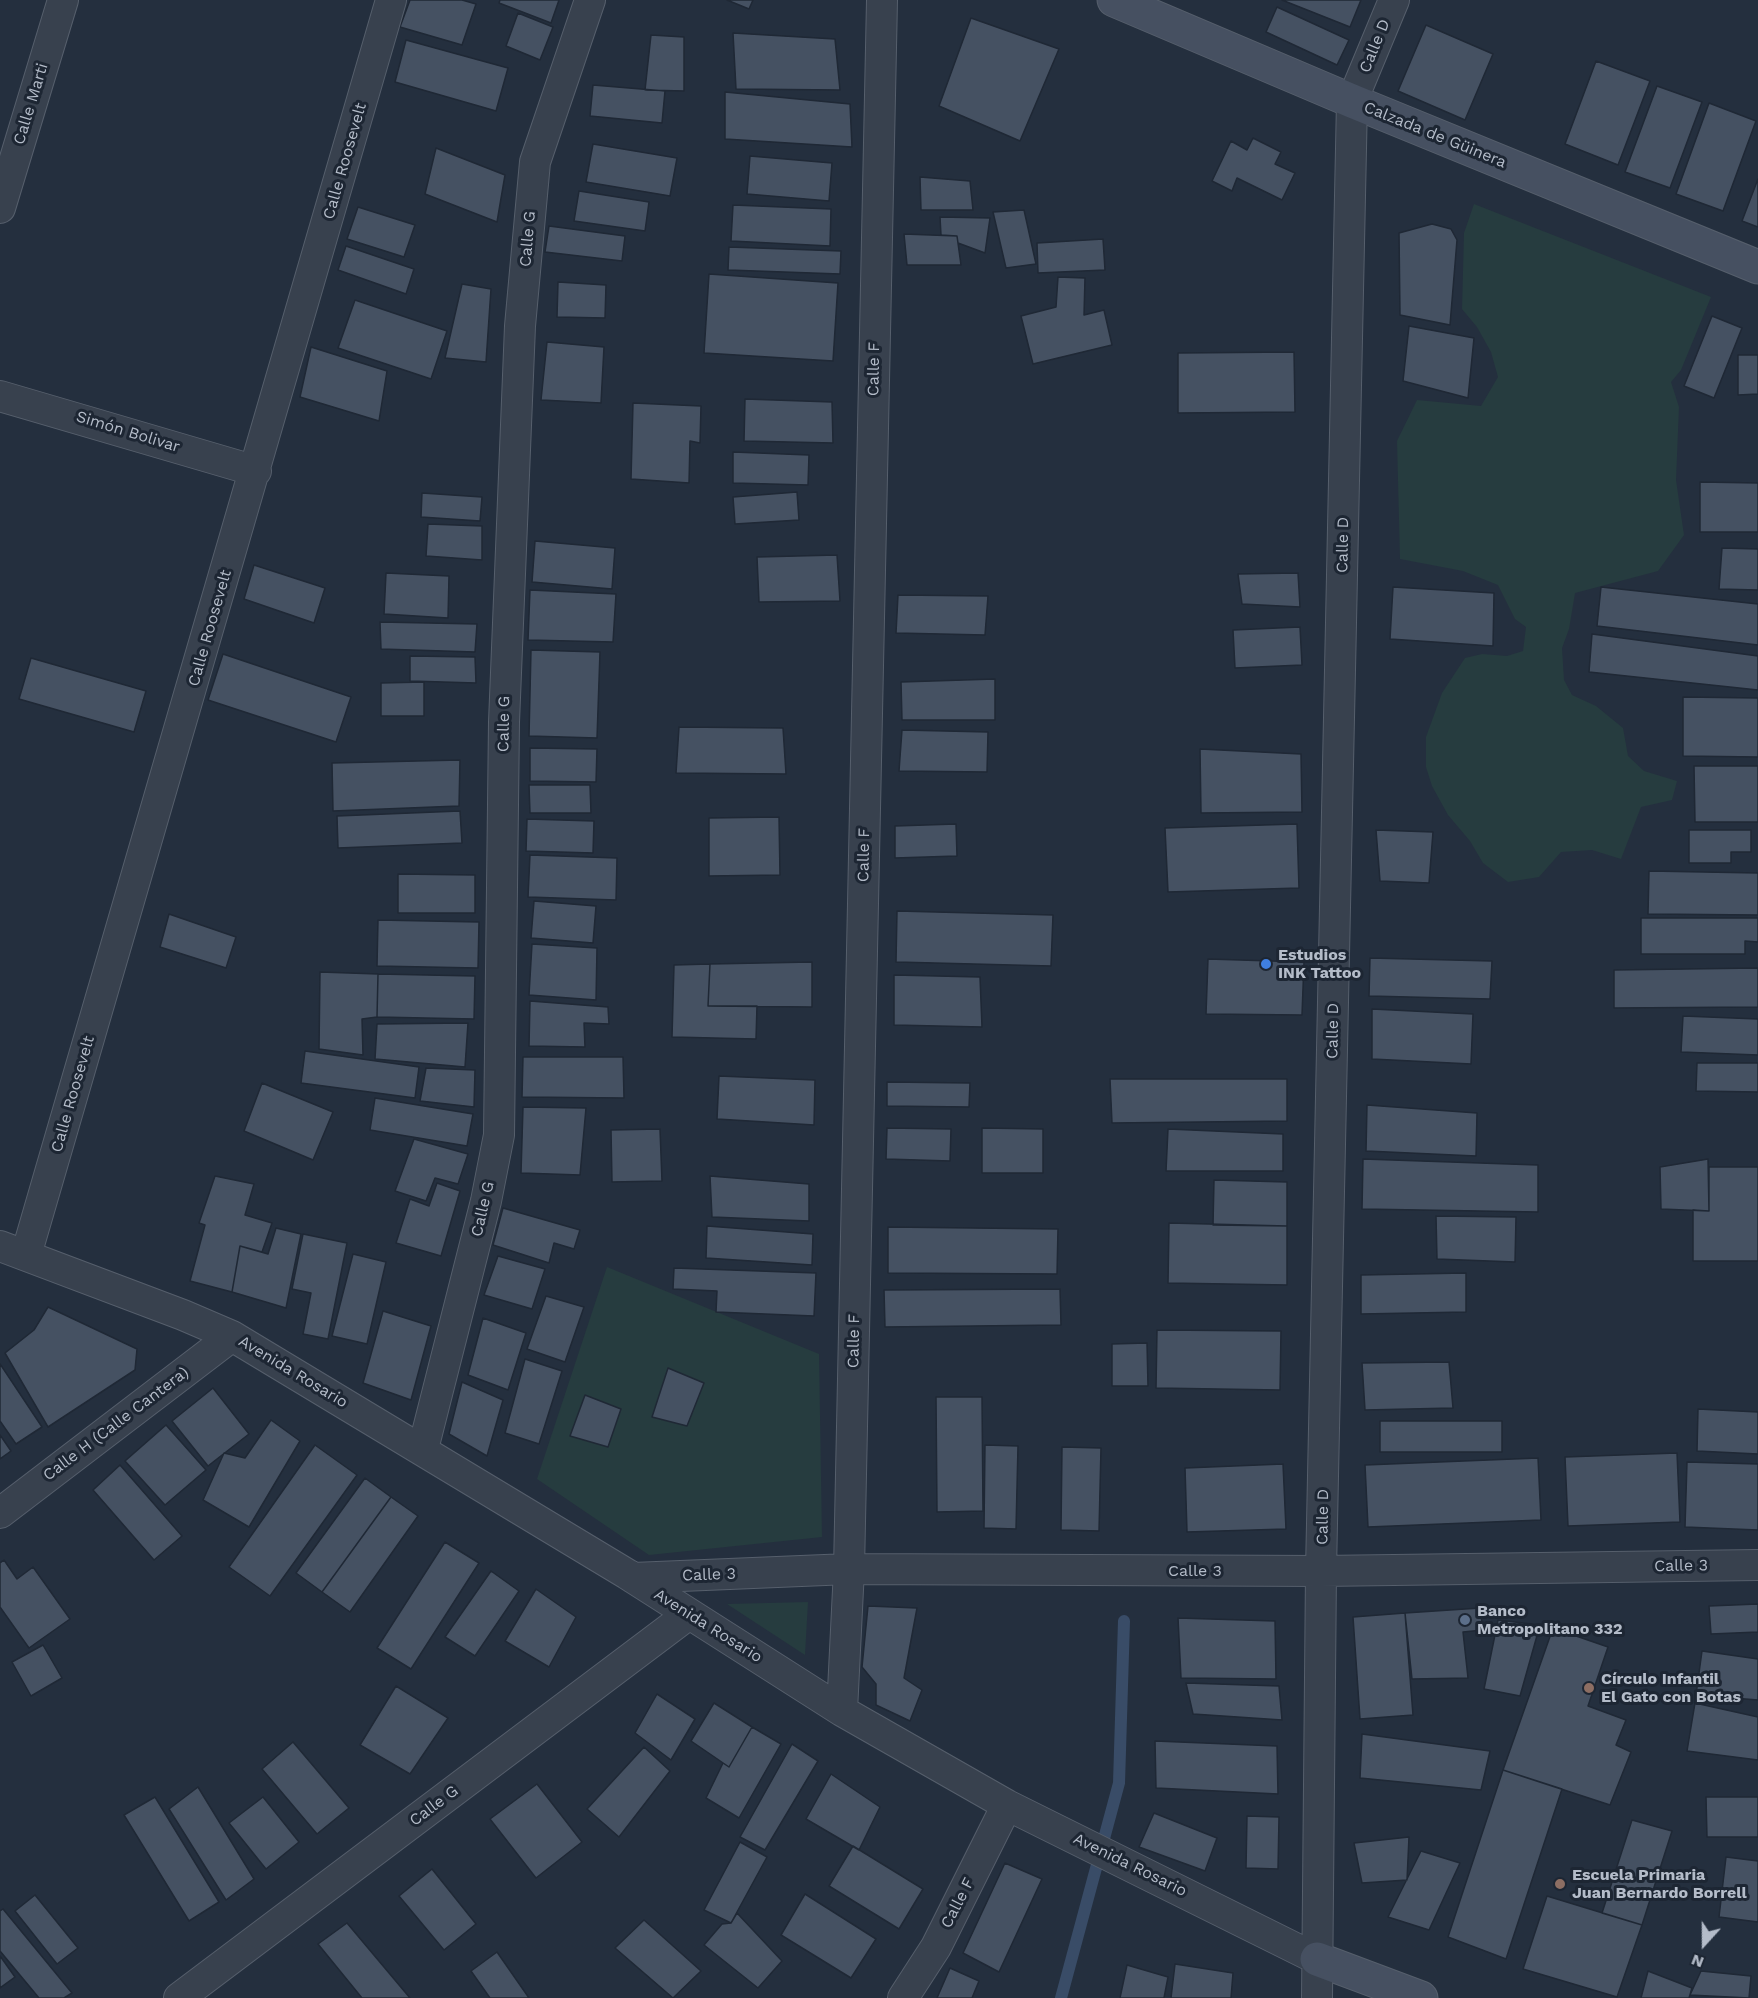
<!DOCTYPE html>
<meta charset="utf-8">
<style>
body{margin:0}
#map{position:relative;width:1758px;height:1998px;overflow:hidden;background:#242f3e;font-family:"Work Sans",sans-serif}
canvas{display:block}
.north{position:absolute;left:1674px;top:1914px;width:60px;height:60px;-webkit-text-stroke:4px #1d2633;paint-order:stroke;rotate:201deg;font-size:16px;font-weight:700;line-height:24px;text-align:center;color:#b4bcc9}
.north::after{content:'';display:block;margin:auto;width:21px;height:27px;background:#b4bcc9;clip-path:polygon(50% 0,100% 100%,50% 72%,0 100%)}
</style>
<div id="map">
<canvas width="1758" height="1998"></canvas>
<div class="north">N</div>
</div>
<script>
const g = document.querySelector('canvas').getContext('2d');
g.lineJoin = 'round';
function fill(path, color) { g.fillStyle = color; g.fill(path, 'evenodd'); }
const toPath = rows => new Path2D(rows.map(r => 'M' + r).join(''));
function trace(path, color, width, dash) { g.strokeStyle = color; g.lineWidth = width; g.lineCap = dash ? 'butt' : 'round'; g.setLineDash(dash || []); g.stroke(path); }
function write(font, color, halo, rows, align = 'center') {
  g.font = font + ' "Work Sans",sans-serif'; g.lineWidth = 6; g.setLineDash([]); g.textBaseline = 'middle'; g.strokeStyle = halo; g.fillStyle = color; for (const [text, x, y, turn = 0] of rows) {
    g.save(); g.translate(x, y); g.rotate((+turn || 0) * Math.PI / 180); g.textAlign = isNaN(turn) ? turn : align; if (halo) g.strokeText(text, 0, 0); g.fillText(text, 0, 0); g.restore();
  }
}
const green = toPath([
 [1474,204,1711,297,1681,370,1671,382,1679,407,1676,480,1684,535,1658,571,1575,593,1569,629,1562,648,1564,680,1572,695,1596,706,1623,728,1628,756,1644,771,1677,781,1672,800,1641,807,1621,859,1592,850,1561,852,1539,877,1508,882,1483,863,1470,841,1448,815,1432,786,1426,767,1426,737,1442,693,1465,658,1482,654,1507,656,1523,651,1526,627,1515,619,1498,585,1463,571,1400,559,1397,441,1417,400,1481,406,1498,377,1491,352,1477,327,1462,309,1464,233],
 [607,1267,819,1354,822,1537,649,1555,537,1479],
 [808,1602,805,1655,727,1604]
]);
const stream = toPath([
 [1061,1998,1119,1783,1124,1621]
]);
const building = toPath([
 [410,0,462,0,476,4,462,45,400,27,410,0],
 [500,0,559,0,551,23,499,3,500,0],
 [727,0,753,0,749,9,727,0],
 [1282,0,1361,0,1350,27,1282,0],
 [1277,7,1349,40,1337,65,1266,32,1277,7],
 [518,13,553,27,540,60,506,46,518,13],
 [971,18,1059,49,1020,141,939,106,971,18],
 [1426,25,1493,54,1465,120,1398,91,1426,25],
 [733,33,835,39,840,90,736,89,733,33],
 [651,35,684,37,684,91,645,90,651,35],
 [406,40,508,68,496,111,395,82,406,40],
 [1596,61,1650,81,1618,165,1565,144,1596,61],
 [593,85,665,91,662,123,590,116,593,85],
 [1657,86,1702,102,1670,188,1625,172,1657,86],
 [725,92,850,104,852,147,725,139,725,92],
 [1709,103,1756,121,1723,211,1676,194,1709,103],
 [1253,138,1281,152,1275,164,1295,173,1282,200,1237,178,1232,191,1212,181,1231,141,1247,150,1253,138],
 [593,144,677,158,670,196,586,182,593,144],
 [436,148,505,175,497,222,425,194,436,148],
 [750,156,832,163,829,201,747,194,750,156],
 [920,177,970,181,973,210,921,210,920,177],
 [1758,179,1758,227,1742,221,1758,179],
 [579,191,649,202,645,231,574,221,579,191],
 [733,205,831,209,830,246,731,241,733,205],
 [358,207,415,225,404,257,347,239,358,207],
 [1024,210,1036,264,1006,268,993,212,1024,210],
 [940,217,990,218,985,253,958,243,957,236,941,235,940,217],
 [1432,224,1451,229,1457,240,1450,325,1400,315,1399,233,1432,224],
 [549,226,625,236,622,261,545,252,549,226],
 [904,234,957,236,961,265,907,265,904,234],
 [1103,239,1105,270,1038,273,1037,243,1103,239],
 [346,246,414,269,406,294,338,270,346,246],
 [729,247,841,251,840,274,728,270,729,247],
 [709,274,838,283,833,361,704,353,709,274],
 [1058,277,1085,278,1084,315,1104,310,1112,345,1033,364,1021,316,1056,307,1058,277],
 [558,282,606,285,605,318,557,317,558,282],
 [462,284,491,289,486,362,445,358,462,284],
 [355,300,447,331,431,379,338,348,355,300],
 [1712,316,1742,328,1714,398,1684,386,1712,316],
 [1409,326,1474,338,1468,398,1403,381,1409,326],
 [547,342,604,347,601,403,541,400,547,342],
 [311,347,387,371,379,421,300,397,311,347],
 [1294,352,1295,412,1178,413,1178,353,1294,352],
 [1738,355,1758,355,1758,394,1738,395,1738,355],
 [745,399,832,402,833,443,744,441,745,399],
 [633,403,701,406,700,443,690,441,689,483,631,479,633,403],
 [733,452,809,455,808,485,733,483,733,452],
 [1700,482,1758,483,1758,532,1700,532,1700,482],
 [797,492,799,520,735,524,733,497,797,492],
 [422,493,482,497,480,521,421,517,422,493],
 [428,524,482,526,482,560,426,556,428,524],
 [535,541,615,548,612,589,532,582,535,541],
 [1722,548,1758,549,1758,590,1719,589,1722,548],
 [837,555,840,601,759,602,757,557,837,555],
 [254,565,325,588,314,623,244,599,254,565],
 [386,573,449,576,448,618,384,614,386,573],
 [1298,573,1300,607,1242,604,1238,574,1298,573],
 [1393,587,1494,593,1493,646,1390,639,1393,587],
 [1601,587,1758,604,1758,645,1597,626,1601,587],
 [530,590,616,594,613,642,528,640,530,590],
 [898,595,988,596,985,635,896,633,898,595],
 [380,622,477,624,475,652,381,649,380,622],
 [1300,627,1302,665,1235,668,1233,630,1300,627],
 [1592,634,1758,656,1758,690,1589,672,1592,634],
 [531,650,600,652,597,738,529,736,531,650],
 [223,654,351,697,336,742,208,700,223,654],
 [410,656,475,657,476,683,410,681,410,656],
 [31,658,146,691,134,732,19,699,31,658],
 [995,679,995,720,902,720,901,682,995,679],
 [424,682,424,716,381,716,381,683,424,682],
 [1683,697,1758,698,1758,757,1683,756,1683,697],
 [679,727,783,728,786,774,676,773,679,727],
 [902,730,988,732,987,772,899,771,902,730],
 [530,748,597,749,596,782,530,781,530,748],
 [1200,749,1301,754,1302,812,1201,813,1200,749],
 [460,760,459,806,333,811,332,763,460,760],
 [1694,766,1758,766,1758,822,1695,822,1694,766],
 [529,785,590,785,591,813,530,813,529,785],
 [460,811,462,843,338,848,337,816,460,811],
 [779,817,780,875,709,876,709,818,779,817],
 [527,819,594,821,593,853,526,851,527,819],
 [956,824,957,856,895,858,895,826,956,824],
 [1297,824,1299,888,1168,892,1165,828,1297,824],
 [1376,830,1433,832,1429,883,1380,881,1376,830],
 [1689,830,1751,830,1751,852,1731,852,1731,863,1689,863,1689,830],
 [530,855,617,858,616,900,528,897,530,855],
 [1649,871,1758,873,1758,915,1648,914,1649,871],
 [398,874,475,875,475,913,398,913,398,874],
 [534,901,596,906,593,943,531,938,534,901],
 [897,911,1053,915,1051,966,896,962,897,911],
 [169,914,236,937,226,968,160,947,169,914],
 [1641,918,1758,918,1758,942,1745,941,1745,954,1641,954,1641,918],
 [378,920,479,922,478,968,377,966,378,920],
 [532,944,597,948,596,1000,529,995,532,944],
 [1370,958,1492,961,1490,999,1369,996,1370,958],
 [1208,959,1304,962,1302,1015,1206,1014,1208,959],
 [812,962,812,1007,708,1006,710,964,812,962],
 [710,964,708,1006,757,1006,756,1039,672,1037,674,965,710,964],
 [1758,968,1758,1007,1614,1008,1614,970,1758,968],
 [320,972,378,974,377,1017,362,1019,363,1055,319,1049,320,972],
 [378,974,475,976,474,1019,377,1017,378,974],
 [894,975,980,977,982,1027,894,1025,894,975],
 [530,1001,608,1007,609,1024,584,1023,585,1047,529,1046,530,1001],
 [1372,1009,1473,1014,1471,1064,1372,1059,1372,1009],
 [1683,1016,1758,1019,1758,1055,1681,1052,1683,1016],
 [468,1023,465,1067,375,1059,377,1024,468,1023],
 [305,1051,419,1067,415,1098,301,1083,305,1051],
 [523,1057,623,1057,624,1098,522,1097,523,1057],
 [1697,1063,1758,1063,1758,1092,1696,1091,1697,1063],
 [426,1068,475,1070,474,1107,420,1101,426,1068],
 [719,1076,815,1080,814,1125,717,1119,719,1076],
 [1110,1079,1287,1079,1287,1121,1112,1123,1110,1079],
 [887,1082,970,1083,969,1107,887,1106,887,1082],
 [262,1083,333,1112,313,1160,244,1131,262,1083],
 [375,1098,473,1114,467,1146,370,1130,375,1098],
 [1367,1105,1477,1113,1476,1156,1366,1151,1367,1105],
 [523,1107,586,1108,580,1175,521,1173,523,1107],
 [887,1128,951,1129,950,1161,886,1159,887,1128],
 [982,1128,1043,1129,1043,1173,982,1173,982,1128],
 [660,1129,662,1181,612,1182,611,1130,660,1129],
 [1168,1129,1283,1134,1283,1171,1166,1171,1168,1129],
 [414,1139,468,1154,458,1184,435,1178,426,1201,395,1191,414,1139],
 [1363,1159,1538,1165,1538,1212,1362,1209,1363,1159],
 [1708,1159,1709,1211,1661,1209,1660,1167,1708,1159],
 [1709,1167,1758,1167,1758,1261,1693,1261,1693,1210,1709,1211,1709,1167],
 [215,1176,254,1184,245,1215,272,1223,262,1252,240,1246,232,1292,190,1281,205,1225,199,1223,215,1176],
 [710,1176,809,1184,809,1221,712,1217,710,1176],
 [1214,1180,1287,1182,1287,1226,1213,1225,1214,1180],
 [437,1183,460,1191,441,1256,396,1243,410,1199,429,1206,437,1183],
 [503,1208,580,1230,574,1249,554,1243,549,1263,493,1245,503,1208],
 [1436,1216,1516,1217,1515,1262,1437,1259,1436,1216],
 [1169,1223,1287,1226,1287,1285,1168,1283,1169,1223],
 [707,1226,813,1234,812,1265,706,1258,707,1226],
 [888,1227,1058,1229,1057,1274,888,1273,888,1227],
 [276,1228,301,1234,286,1308,232,1292,240,1246,268,1254,276,1228],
 [303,1234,347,1243,328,1339,303,1334,311,1293,292,1289,303,1234],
 [353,1254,386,1262,367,1344,332,1336,353,1254],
 [498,1256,545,1269,532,1309,484,1295,498,1256],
 [674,1268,816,1273,814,1316,716,1312,717,1291,673,1289,674,1268],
 [1466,1273,1466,1312,1361,1314,1361,1275,1466,1273],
 [1060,1289,1061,1325,885,1327,884,1290,1060,1289],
 [546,1296,584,1307,565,1362,527,1349,546,1296],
 [48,1307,137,1349,135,1370,48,1427,5,1353,34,1330,48,1307],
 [383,1311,431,1326,411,1400,363,1383,383,1311],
 [483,1318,526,1333,508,1390,468,1375,483,1318],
 [1157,1330,1281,1331,1280,1390,1156,1388,1157,1330],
 [1147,1343,1148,1386,1112,1386,1112,1344,1147,1343],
 [525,1359,562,1371,539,1444,505,1433,525,1359],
 [1449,1362,1453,1408,1365,1410,1362,1363,1449,1362],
 [0,1364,42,1427,16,1444,0,1421,0,1364],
 [668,1368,704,1383,687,1426,652,1417,668,1368],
 [462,1382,503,1400,487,1456,449,1434,462,1382],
 [213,1388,249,1434,208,1466,172,1421,213,1388],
 [585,1395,621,1409,608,1447,570,1436,585,1395],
 [936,1397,982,1397,983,1511,937,1512,936,1397],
 [1698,1409,1758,1412,1758,1454,1697,1451,1698,1409],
 [271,1420,300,1441,249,1527,203,1500,224,1453,245,1458,271,1420],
 [1380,1421,1502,1421,1502,1452,1380,1452,1380,1421],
 [166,1425,206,1470,165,1505,125,1461,166,1425],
 [0,1435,11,1451,0,1459,0,1435],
 [315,1445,357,1475,270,1596,229,1567,315,1445],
 [985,1445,1018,1446,1016,1529,984,1528,985,1445],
 [1062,1447,1101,1448,1099,1531,1061,1530,1062,1447],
 [1677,1453,1680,1522,1568,1526,1565,1457,1677,1453],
 [1538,1458,1541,1520,1368,1527,1365,1465,1538,1458],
 [1687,1462,1758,1464,1758,1530,1685,1527,1687,1462],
 [1283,1464,1286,1529,1187,1532,1185,1468,1283,1464],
 [120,1465,182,1536,154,1560,93,1490,120,1465],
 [365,1478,391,1497,322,1592,296,1573,365,1478],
 [391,1497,418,1516,350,1612,322,1592,391,1497],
 [445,1542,479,1563,411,1669,377,1648,445,1542],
 [4,1560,17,1579,33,1567,70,1619,29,1648,0,1607,0,1563,4,1560],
 [491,1571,519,1591,475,1656,445,1637,491,1571],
 [536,1589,576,1617,549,1667,505,1641,536,1589],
 [1758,1604,1758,1632,1711,1634,1709,1606,1758,1604],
 [868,1606,917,1608,904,1678,922,1690,910,1721,876,1705,876,1684,862,1667,868,1606],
 [1480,1608,1483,1630,1463,1632,1468,1678,1412,1679,1405,1613,1480,1608],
 [1405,1613,1413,1715,1360,1719,1353,1617,1405,1613],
 [1178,1618,1275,1621,1276,1679,1181,1678,1178,1618],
 [1498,1620,1540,1625,1520,1696,1484,1689,1498,1620],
 [1553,1628,1608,1647,1588,1706,1626,1720,1616,1745,1631,1752,1610,1805,1503,1770,1553,1628],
 [43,1645,62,1678,31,1696,12,1662,43,1645],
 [1702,1651,1758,1659,1758,1700,1696,1695,1702,1651],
 [1186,1683,1279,1686,1282,1720,1193,1714,1186,1683],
 [396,1686,448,1718,410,1774,360,1745,396,1686],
 [657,1694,695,1719,671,1760,635,1733,657,1694],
 [714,1703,752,1727,729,1767,691,1741,714,1703],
 [1695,1703,1758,1717,1758,1760,1687,1751,1695,1703],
 [752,1727,781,1744,739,1818,706,1798,723,1763,729,1767,752,1727],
 [1362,1734,1490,1751,1481,1790,1360,1778,1362,1734],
 [1155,1741,1277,1746,1278,1794,1156,1788,1155,1741],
 [293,1742,349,1808,317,1834,262,1769,293,1742],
 [792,1744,818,1761,765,1850,740,1837,792,1744],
 [644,1747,670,1771,619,1837,587,1809,644,1747],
 [1503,1770,1562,1789,1506,1959,1448,1937,1503,1770],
 [831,1774,880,1807,859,1850,806,1819,831,1774],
 [537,1784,582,1842,536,1878,490,1819,537,1784],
 [198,1787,254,1879,226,1900,169,1809,198,1787],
 [155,1797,219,1902,189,1921,124,1815,155,1797],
 [263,1797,299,1842,266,1869,229,1823,263,1797],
 [1706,1797,1758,1797,1758,1837,1707,1837,1706,1797],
 [1154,1813,1217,1838,1205,1871,1139,1847,1154,1813],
 [1247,1816,1279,1817,1278,1869,1246,1868,1247,1816],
 [1632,1820,1672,1831,1642,1925,1602,1913,1632,1820],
 [1409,1837,1407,1880,1362,1883,1354,1843,1409,1837],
 [740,1842,767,1857,731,1923,704,1910,740,1842],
 [853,1846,923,1889,899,1929,829,1886,853,1846],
 [1421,1851,1460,1863,1429,1930,1388,1917,1421,1851],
 [1726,1857,1758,1861,1758,1922,1719,1917,1726,1857],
 [1005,1863,1042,1879,999,1972,963,1953,1005,1863],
 [432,1869,476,1924,444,1950,399,1896,432,1869],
 [805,1894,876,1939,851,1978,781,1935,805,1894],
 [35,1895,78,1948,57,1964,15,1911,35,1895],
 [1547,1896,1642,1925,1617,1997,1523,1969,1547,1896],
 [3,1909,72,1993,64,1998,39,1998,0,1951,0,1911,3,1909],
 [737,1913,782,1961,758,1988,704,1945,722,1924,731,1923,737,1913],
 [644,1920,701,1971,673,1998,615,1948,644,1920],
 [347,1923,410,1998,362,1998,318,1944,347,1923],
 [497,1952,529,1998,490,1998,471,1971,497,1952],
 [0,1956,15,1977,0,1988,0,1956],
 [1175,1964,1233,1973,1231,1998,1171,1998,1175,1964],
 [1127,1965,1168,1977,1164,1998,1120,1998,1127,1965],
 [950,1968,979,1981,972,1998,937,1998,950,1968],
 [1648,1971,1692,1988,1689,1998,1641,1998,1648,1971],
 [1701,1971,1751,1976,1749,1998,1690,1995,1701,1971]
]);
const street = toPath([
 [0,208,63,0],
 [0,396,256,471],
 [0,1246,183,1315,232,1336,627,1574,842,1711,1007,1805,1317,1959],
 [26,1255,391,0],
 [423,1449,486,1201,499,1135,504,722,520,326,535,162,590,0],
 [0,1513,232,1336],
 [633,1578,849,1569,1321,1571,1758,1565],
 [842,1711,849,1569,882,0],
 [179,1998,689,1614],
 [903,1998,936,1947,1007,1805],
 [1317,1998,1321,1571,1352,101,1394,0]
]);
const secondary = toPath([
 [1114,0,1352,101,1758,267],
 [1317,1959,1421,1998]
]);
const markers = [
 [1266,964,6,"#3f7fe0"],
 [1465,1620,6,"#5c6f8a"],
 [1589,1688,6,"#8d6e63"],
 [1560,1884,6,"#8d6e63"]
];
const streetNames = [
 ["Calle D",1375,46,-68],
 ["Calle Marti",31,104,-73],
 ["Calzada de Güinera",1435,135,22],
 ["Calle Roosevelt",345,161,-74],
 ["Calle G",528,239,-85],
 ["Calle F",874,369,-89],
 ["Simón Bolivar",128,432,17],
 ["Calle D",1343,545,-89],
 ["Calle Roosevelt",210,628,-74],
 ["Calle G",504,724,-89],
 ["Calle F",864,855,-89],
 ["Calle D",1333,1031,-89],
 ["Calle Roosevelt",73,1094,-74],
 ["Calle G",483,1209,-77],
 ["Calle F",854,1341,-89],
 ["Avenida Rosario",293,1372,31],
 ["Calle H (Calle Cantera)",116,1424,-37],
 ["Calle D",1323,1517,-89],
 ["Calle 3",1681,1566,-1],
 ["Calle 3",1195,1571],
 ["Calle 3",709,1575,-2],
 ["Avenida Rosario",708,1626,32],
 ["Calle G",434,1806,-37],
 ["Avenida Rosario",1130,1865,26],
 ["Calle F",958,1903,-63]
];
const poiNames = [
 ["Estudios",1278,955],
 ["INK Tattoo",1278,973],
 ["Banco",1477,1611],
 ["Metropolitano 332",1477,1629],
 ["Círculo Infantil",1601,1679],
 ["El Gato con Botas",1601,1697],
 ["Escuela Primaria",1572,1875],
 ["Juan Bernardo Borrell",1572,1893]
];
fill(green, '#263c3f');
trace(stream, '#394c67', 12);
fill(building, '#455162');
trace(building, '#1f2835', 1.5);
trace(street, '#565f6c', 32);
trace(secondary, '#565f6c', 35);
trace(street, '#38414e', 30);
trace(secondary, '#465061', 33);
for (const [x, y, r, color] of markers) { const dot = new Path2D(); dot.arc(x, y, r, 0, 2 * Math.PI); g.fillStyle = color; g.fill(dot); trace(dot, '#1d2633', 2); }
write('16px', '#b4bcc9', '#1d2633', streetNames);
write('bold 16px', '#b4bcc9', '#1d2633', poiNames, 'left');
</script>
